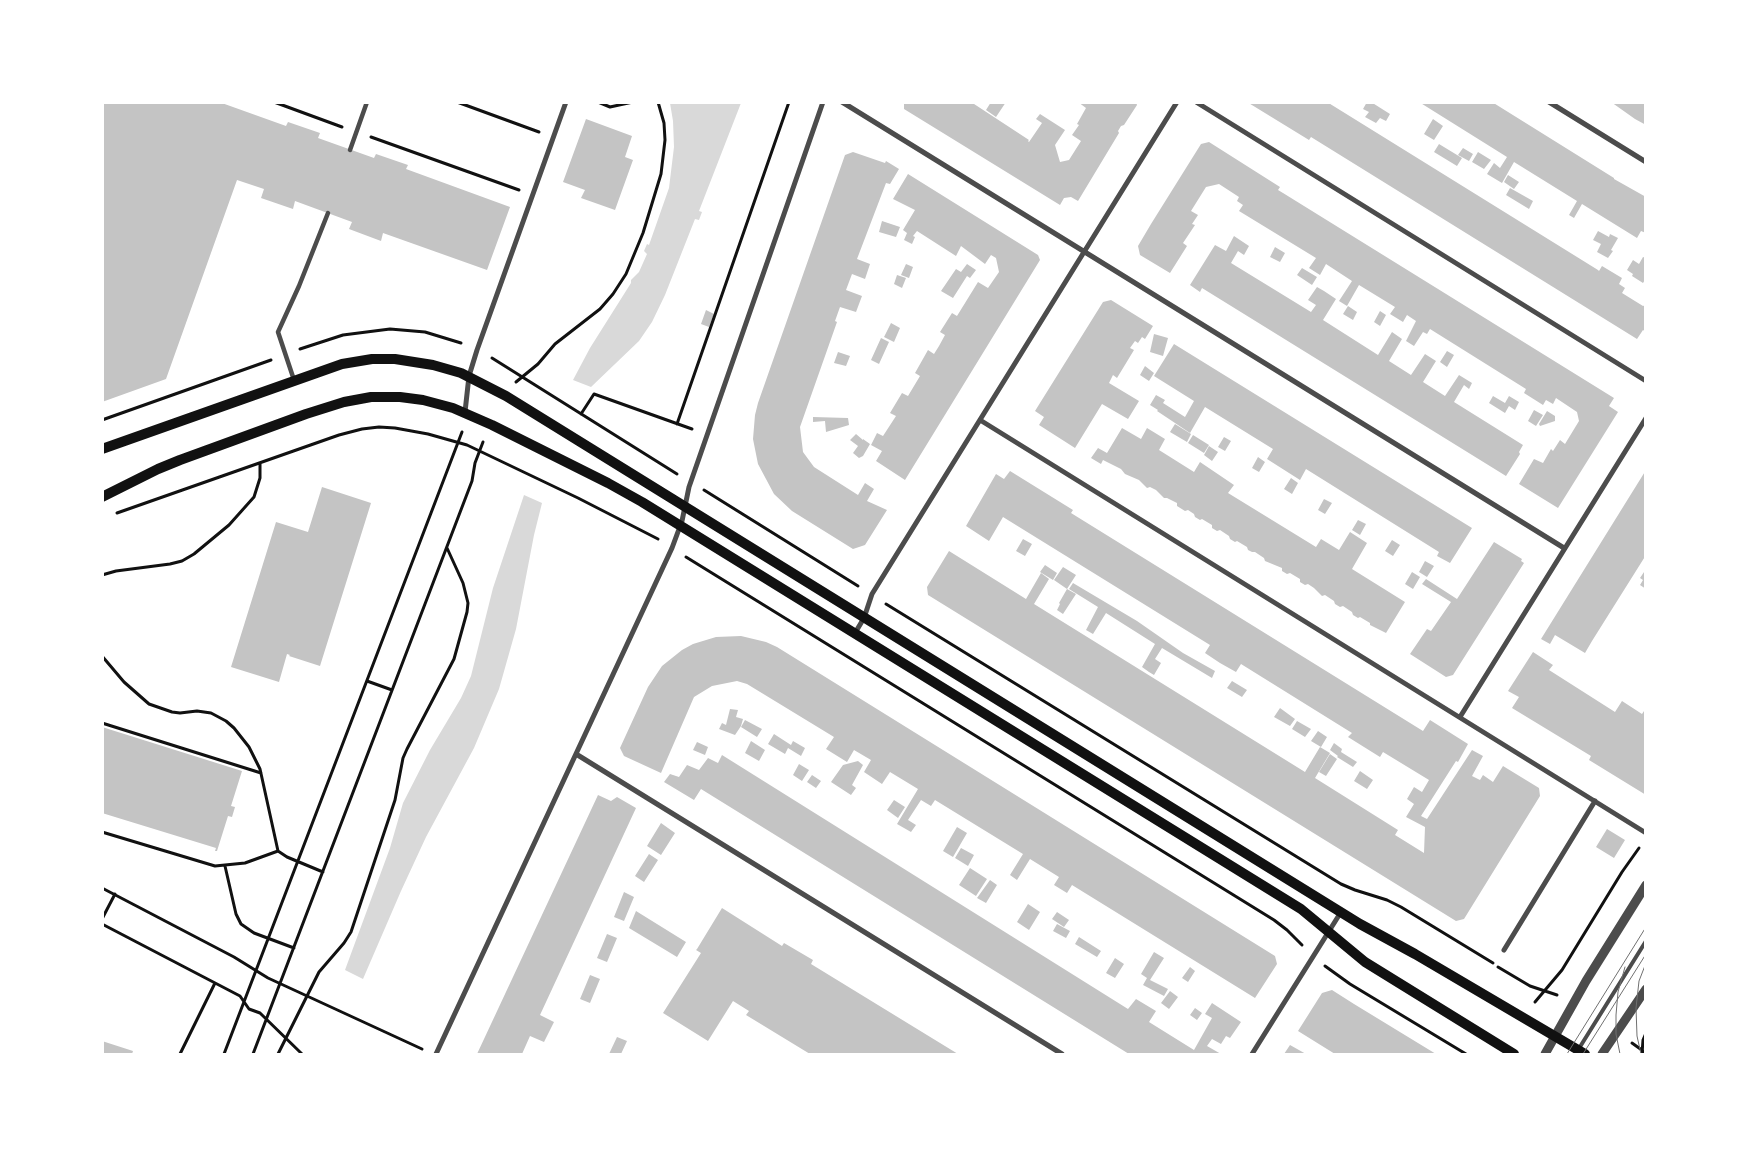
<!DOCTYPE html>
<style>
body{margin:0}
#map{position:relative;width:1748px;height:1157px;overflow:hidden;background:#fff;font-family:Lato,sans-serif}
canvas{display:block}
.frame{position:absolute;inset:0;border:104px solid #fff;pointer-events:none}
</style>
<div id="map">
<canvas width="1748" height="1157"></canvas>
<div class="frame"></div>
</div>
<script>
const g = document.querySelector('canvas').getContext('2d');
g.lineJoin = 'round';
function fill(path, color) { g.fillStyle = color; g.fill(path, 'evenodd'); }
const toPath = rows => new Path2D(rows.map(r => 'M' + r).join(''));
function trace(path, color, width, dash) { g.strokeStyle = color; g.lineWidth = width; g.lineCap = dash ? 'butt' : 'round'; g.setLineDash(dash || []); g.stroke(path); }
const water = toPath([
 [670,103,741,103,699,211,702,212,699,220,695,219,665,295,652,322,639,341,591,387,573,380,590,348,631,283,631,280,639,272,647,254,644,251,647,244,649,245,669,188,674,147,673,121],
 [524,495,542,503,534,535,516,629,499,689,474,748,426,837,401,891,363,979,345,970,390,848,403,803,430,750,461,698,471,676,493,588]
]);
const building = toPath([
 [102,102,219,102,286,126,288,122,320,133,318,138,374,158,376,154,408,165,406,169,510,207,487,270,383,233,381,241,349,229,352,222,295,201,293,209,261,198,264,189,237,180,166,379,102,402],
 [904,102,971,102,1029,140,1028,141,1029,142,1042,123,1036,119,1040,114,1065,130,1055,145,1060,162,1069,160,1081,141,1072,135,1079,125,1077,124,1086,108,1078,102,1136,102,1137,105,1124,125,1121,126,1118,131,1119,133,1078,201,1071,197,1064,198,1060,205,904,109],
 [991,102,1006,102,996,117,986,110],
 [1247,102,1327,102,1598,270,1599,271,1602,266,1622,278,1619,284,1625,288,1622,293,1643,306,1646,305,1646,332,1643,330,1637,339,1311,137,1309,140],
 [1367,102,1371,102,1390,114,1386,121,1380,118,1376,123,1365,117,1369,112,1363,109],
 [1419,102,1492,102,1614,178,1614,179,1646,197,1646,233,1641,231,1637,238,1582,204,1574,218,1569,215,1577,201,1514,162,1502,183,1487,174,1494,163,1500,168,1507,157],
 [1611,102,1646,102,1646,125,1635,119],
 [586,119,632,136,625,157,633,160,615,210,581,198,585,190,563,182],
 [1433,119,1443,126,1434,140,1424,134],
 [1209,142,1280,187,1278,190,1283,193,1614,398,1609,406,1618,412,1558,508,1519,484,1534,459,1543,463,1551,449,1553,451,1560,440,1565,444,1579,421,1577,412,1556,398,1553,404,1546,400,1543,405,1524,393,1526,389,1430,329,1427,334,1423,332,1414,346,1406,341,1416,321,1407,315,1403,322,1390,314,1395,307,1359,285,1347,306,1339,301,1352,281,1326,264,1320,275,1309,268,1316,258,1239,211,1243,205,1237,201,1239,197,1219,184,1206,187,1191,211,1198,215,1192,224,1195,225,1183,243,1187,246,1170,273,1140,255,1138,246,1151,224,1201,144],
 [1439,144,1462,158,1457,166,1434,152],
 [1463,148,1473,154,1469,161,1458,155],
 [853,152,885,163,886,161,899,169,890,184,886,183,857,259,870,264,865,279,852,274,846,290,862,296,856,312,840,307,835,321,837,322,800,427,803,452,814,467,858,495,865,483,874,489,867,501,887,510,865,545,853,549,792,511,774,494,758,464,753,439,755,415,758,403,845,155],
 [1478,152,1491,160,1484,169,1472,162],
 [908,174,1038,255,1040,260,905,480,876,461,882,451,871,445,877,433,883,436,896,416,890,413,902,393,908,396,920,376,915,373,928,350,934,354,939,346,945,335,940,332,952,313,957,316,978,282,988,288,999,272,996,258,991,255,985,264,961,246,956,256,917,231,913,236,915,237,912,244,904,240,907,233,903,230,915,210,893,199],
 [1508,175,1519,182,1514,189,1504,182],
 [1510,188,1533,201,1529,209,1506,195],
 [882,221,900,227,896,237,879,232],
 [1598,231,1609,237,1610,234,1618,238,1611,250,1613,251,1608,258,1597,252,1601,244,1593,240],
 [1234,236,1249,246,1244,255,1238,251,1231,263,1311,312,1316,305,1308,300,1317,287,1324,291,1336,299,1323,320,1378,355,1392,332,1402,339,1389,361,1411,375,1425,354,1436,361,1423,382,1445,396,1459,375,1472,383,1469,389,1464,385,1454,402,1523,445,1519,452,1520,454,1506,476,1202,288,1200,292,1190,285,1215,245,1226,251],
 [1275,247,1285,253,1280,262,1270,257],
 [1643,257,1646,258,1646,278,1643,283,1632,276,1633,274,1627,270,1633,260,1639,264],
 [906,264,913,267,909,278,901,275],
 [967,264,976,270,970,278,967,276,953,298,941,291,956,269,961,272],
 [1302,268,1317,277,1312,285,1297,275],
 [897,275,906,278,902,288,894,284],
 [1111,300,1153,326,1145,339,1142,337,1138,343,1135,341,1130,348,1134,350,1117,378,1113,375,1109,383,1139,401,1128,419,1102,404,1075,448,1039,425,1044,417,1035,411,1103,302],
 [1348,306,1357,312,1353,320,1343,314],
 [706,310,714,314,709,327,701,324],
 [1380,311,1386,315,1380,326,1374,322],
 [891,323,900,328,894,342,884,337],
 [1154,334,1168,338,1163,356,1150,352],
 [881,338,889,342,879,364,871,360],
 [1174,344,1472,528,1450,563,1437,556,1439,552,1306,469,1300,480,1267,459,1273,449,1205,407,1190,433,1157,411,1158,410,1150,405,1156,395,1165,400,1163,403,1185,417,1194,401,1154,376],
 [1447,351,1454,355,1447,367,1440,362],
 [838,352,850,356,846,366,834,363],
 [1145,366,1154,373,1149,381,1140,375],
 [1493,396,1505,403,1509,396,1519,402,1515,410,1509,406,1505,413,1489,403],
 [1534,410,1543,415,1536,426,1528,421],
 [1547,411,1555,416,1555,421,1540,426,1539,424],
 [813,417,848,418,849,425,826,432,825,421,813,422],
 [1175,424,1191,434,1187,442,1170,432],
 [1122,428,1141,439,1147,428,1165,439,1159,450,1194,472,1200,462,1234,485,1228,493,1316,547,1321,539,1339,550,1350,532,1367,543,1352,569,1405,602,1386,633,1370,625,1370,623,1360,617,1358,618,1353,615,1352,612,1343,606,1340,607,1335,604,1334,601,1325,595,1322,596,1314,588,1308,584,1305,585,1300,582,1300,579,1290,573,1287,574,1282,571,1282,568,1265,561,1264,558,1255,552,1252,552,1248,550,1247,547,1237,541,1235,542,1230,539,1229,536,1220,530,1217,531,1212,528,1212,525,1202,519,1200,520,1195,517,1194,514,1188,510,1185,511,1177,506,1177,503,1167,498,1164,498,1156,490,1150,487,1147,488,1139,480,1125,474,1121,469,1103,460,1101,464,1091,458,1098,448,1107,453],
 [856,434,863,440,863,439,870,444,863,456,859,458,853,453,858,446,850,440],
 [1193,435,1209,445,1204,453,1188,443],
 [1224,437,1231,441,1225,451,1218,447],
 [1209,446,1218,452,1212,461,1204,455],
 [1258,457,1265,462,1259,472,1252,468],
 [1646,470,1646,555,1592,641,1585,653,1555,635,1550,644,1541,639],
 [1010,471,1073,510,1071,513,1423,731,1430,720,1468,744,1458,762,1456,761,1421,816,1427,819,1472,750,1483,756,1472,776,1480,780,1483,775,1493,782,1503,766,1539,788,1540,796,1464,919,1456,921,928,595,927,587,949,551,1026,599,1041,573,1049,579,1034,604,1305,772,1320,747,1330,753,1315,778,1398,830,1395,835,1424,853,1425,827,1406,817,1414,804,1407,799,1414,787,1422,792,1429,780,1383,752,1380,757,1348,737,1352,733,1241,664,1236,672,1220,663,1205,653,1210,645,1003,517,989,541,966,526,996,474,1004,479],
 [1291,478,1298,483,1292,494,1284,489],
 [322,487,371,503,320,666,289,656,290,655,287,654,279,682,231,667,276,522,308,532],
 [1324,499,1332,503,1325,514,1318,510],
 [1358,520,1366,524,1360,535,1352,530],
 [1023,539,1032,544,1025,556,1016,551],
 [1392,540,1400,545,1393,556,1385,551],
 [1494,542,1522,559,1521,561,1524,563,1453,675,1446,677,1410,654,1427,629,1431,631,1451,602,1422,584,1426,579,1457,599],
 [1425,561,1434,566,1427,577,1419,572],
 [1045,565,1057,573,1053,580,1040,572],
 [1063,567,1076,575,1067,589,1054,580],
 [1646,569,1646,589,1640,585,1643,580,1640,578],
 [1412,572,1420,577,1413,589,1405,584],
 [1073,583,1137,621,1183,653,1215,671,1212,678,1162,648,1155,659,1161,663,1154,675,1149,672,1142,667,1155,644,1106,613,1093,634,1086,630,1098,607,1069,589],
 [1067,589,1076,594,1063,614,1057,610,1060,604,1059,603],
 [741,636,766,642,777,647,1275,956,1277,964,1255,998,1072,885,1067,893,1054,885,1059,877,1030,859,1017,880,1010,875,1023,854,935,800,931,806,921,800,908,820,916,825,911,832,897,824,918,789,890,772,882,784,864,772,871,760,854,750,847,762,826,749,834,737,747,684,737,681,712,686,694,697,661,773,624,756,620,748,648,687,662,666,682,650,693,644,716,637],
 [1533,652,1553,665,1549,670,1615,712,1622,701,1642,714,1646,708,1646,795,1589,760,1591,756,1512,708,1519,697,1508,691],
 [1232,681,1247,690,1242,697,1227,688],
 [1280,708,1295,719,1290,726,1274,717],
 [730,709,738,710,736,717,743,719,741,726,735,735,719,729,722,723,726,725],
 [745,720,762,729,757,737,741,727],
 [1297,721,1311,729,1305,737,1292,729],
 [102,727,242,771,231,806,235,807,232,817,228,816,217,851,215,851,216,848,102,813],
 [1318,731,1327,737,1321,747,1311,741],
 [774,734,791,745,793,741,805,748,801,756,788,748,785,754,768,744],
 [751,741,765,750,759,761,745,753],
 [697,742,708,747,705,755,693,750],
 [1334,743,1342,749,1341,752,1357,762,1353,767,1337,757,1338,756,1330,750],
 [1330,754,1337,759,1326,776,1319,772],
 [722,755,1128,1009,1136,999,1156,1011,1149,1022,1194,1050,1212,1018,1205,1014,1212,1003,1241,1022,1230,1038,1226,1036,1221,1044,1212,1039,1207,1046,1221,1054,1129,1054,701,789,694,800,664,782,670,774,679,777,687,765,699,770,708,758,718,763],
 [858,761,863,765,852,785,856,788,851,795,831,782,843,765],
 [799,764,809,770,802,781,793,775],
 [1360,771,1373,780,1367,789,1354,781],
 [812,775,821,781,816,788,807,782],
 [598,795,611,801,617,797,636,808,540,1015,554,1022,544,1042,530,1036,522,1054,477,1054],
 [894,800,905,807,898,818,887,810],
 [661,823,675,833,661,855,647,846],
 [957,827,967,833,953,857,943,851],
 [1607,829,1625,840,1614,858,1596,847],
 [961,848,974,855,968,866,955,858],
 [649,854,658,860,644,882,635,876],
 [970,868,987,879,976,896,959,885],
 [990,880,997,885,986,903,977,898],
 [624,892,634,897,624,921,614,917],
 [1028,904,1040,912,1029,930,1017,922],
 [722,908,782,946,784,943,813,960,811,964,958,1054,810,1054,746,1015,749,1011,733,1001,708,1041,663,1013,701,953,696,950,697,949],
 [636,911,686,942,677,957,629,928],
 [1057,912,1069,920,1064,927,1052,919],
 [1057,924,1070,931,1066,938,1053,931],
 [607,934,617,938,607,962,597,958],
 [1079,937,1101,951,1097,957,1075,944],
 [1154,952,1164,958,1150,980,1168,989,1164,996,1143,985,1147,978,1141,974],
 [1115,958,1124,964,1115,978,1106,973],
 [1190,967,1195,971,1188,982,1182,978],
 [590,975,600,979,590,1003,580,999],
 [1332,990,1354,1004,1436,1054,1335,1054,1298,1031,1322,993],
 [1170,991,1178,997,1169,1009,1161,1003],
 [1195,1008,1202,1013,1197,1020,1190,1015],
 [617,1037,627,1041,621,1054,609,1054],
 [102,1041,133,1051,132,1054,102,1054],
 [1290,1045,1306,1054,1284,1054]
]);
const path = toPath([
 [274,102,342,127],
 [457,102,539,132],
 [598,102,610,107,633,102],
 [371,137,519,190],
 [300,349,343,335,390,329,425,332,461,343],
 [492,358,677,474],
 [516,382,538,364,555,344,600,309,613,294,626,274,643,233,661,174,665,140,664,123,658,102],
 [581,414,594,394,692,429],
 [102,420,271,360],
 [677,424,789,102],
 [704,490,858,586],
 [117,513,339,435,362,429,379,427,395,428,428,434,467,445,578,498,658,539],
 [686,557,1274,920,1287,930,1302,945],
 [102,575,116,571,170,564,182,561,194,554,229,525,254,497,260,478,260,463],
 [886,604,1341,884,1355,890,1387,900,1401,907,1493,963],
 [102,656,124,682,149,704,172,712,180,713,197,711,211,713,226,721,234,728,249,747,260,769,278,851,287,857,323,872],
 [367,681,392,690],
 [102,723,261,773],
 [102,832,215,866,245,863,278,851],
 [225,866,236,914,241,924,254,933,294,948],
 [102,888,234,957,268,978,422,1049],
 [102,919,115,894],
 [102,924,240,996,249,1009,260,1013,302,1054],
 [1325,966,1350,984,1466,1054],
 [1498,967,1530,986,1557,995],
 [1535,1002,1562,970,1622,872,1639,848],
 [1632,1043,1646,1053],
 [180,1054,215,983],
 [224,1054,462,432],
 [253,1054,472,481,475,463,483,442],
 [278,1054,319,972,344,943,351,932,395,800,403,758,407,749,454,659,467,612,468,603,463,583,447,548],
 [1642,1054,1643,1040,1646,1033]
]);
const service = toPath([
 [1578,1050,1646,941]
]);
const pedestrian = toPath([
 [350,150,367,102],
 [294,380,278,332,299,286,328,213]
]);
const minor = toPath([
 [842,102,1564,548],
 [1196,102,1646,381],
 [1549,102,1646,162],
 [465,412,469,376,477,350,566,102],
 [980,420,1646,833],
 [855,633,864,618,872,594,1177,102],
 [1460,717,1646,418],
 [576,754,1062,1054],
 [1504,950,1595,801],
 [436,1054,672,548,682,521,689,487,823,102],
 [1252,1054,1341,912]
]);
const tertiary = toPath([
 [1545,1054,1586,981,1646,885],
 [1602,1054,1646,989]
]);
const secondary = toPath([
 [102,449,342,364,372,359,395,359,433,365,461,373,506,396,1360,924,1415,954,1585,1054],
 [102,497,158,469,180,460,306,414,344,402,371,397,400,397,423,400,453,408,492,425,608,483,642,502,1301,909,1365,962,1514,1054]
]);
const tram = toPath([
 [1567,1054,1646,927],
 [1583,1054,1646,954],
 [1620,1054,1616,1034,1616,1015,1618,992,1625,967],
 [1641,1054,1637,1036,1636,1008,1639,981,1646,963]
]);
fill(water, '#d9d9d9');
fill(building, '#c4c4c4');
trace(path, '#111', 3);
trace(service, '#4c4c4c', 4);
trace(pedestrian, '#4c4c4c', 4.5);
trace(minor, '#4c4c4c', 5);
trace(tertiary, '#4c4c4c', 9);
trace(secondary, '#111', 10);
trace(tram, '#707070', 1);
</script>
